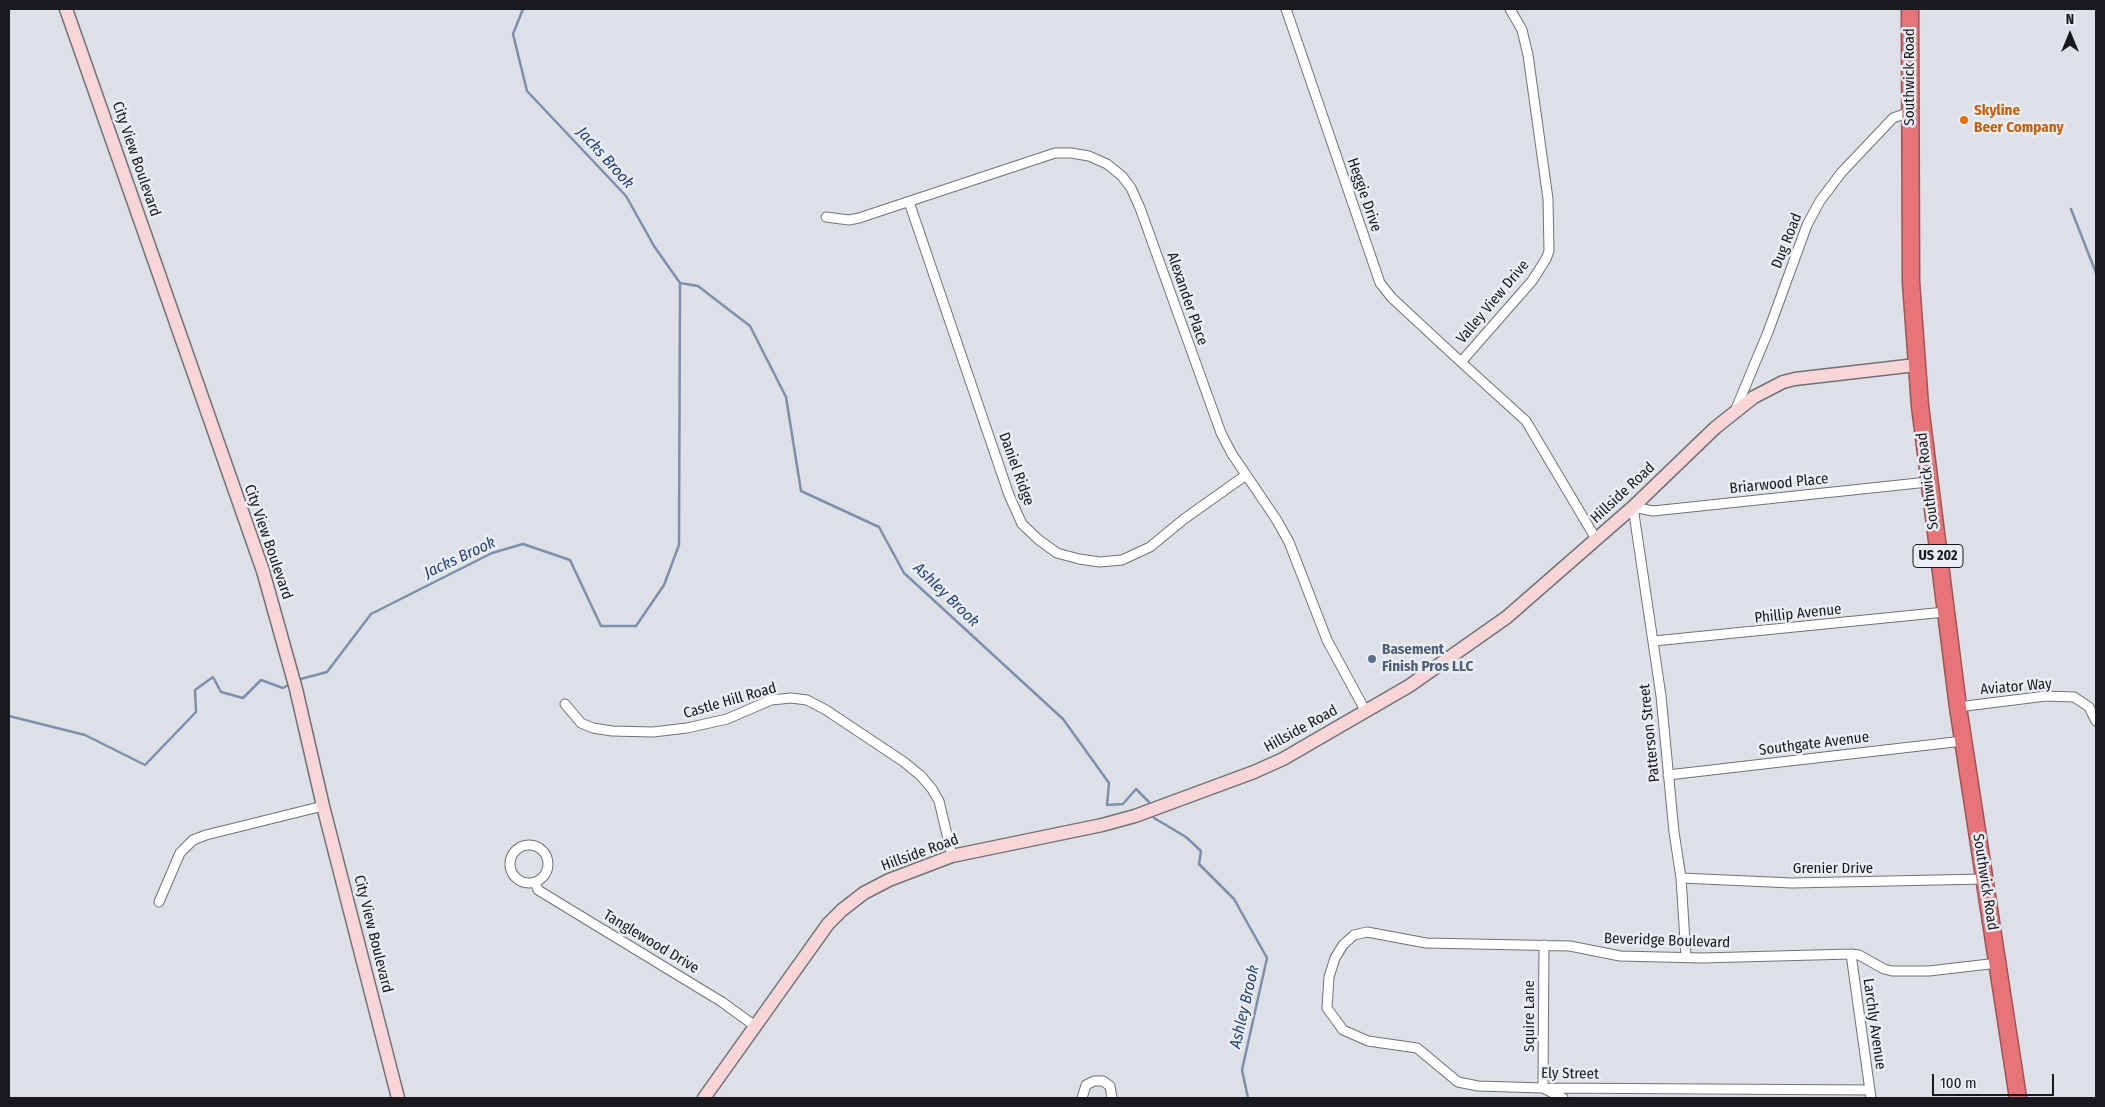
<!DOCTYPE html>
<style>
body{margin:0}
#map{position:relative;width:2105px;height:1107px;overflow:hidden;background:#dde0e7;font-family:"Fira Sans Condensed",sans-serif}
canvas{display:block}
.frame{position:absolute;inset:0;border:10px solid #18191c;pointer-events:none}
.north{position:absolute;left:2045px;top:10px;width:50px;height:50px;-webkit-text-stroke:4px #eaedf4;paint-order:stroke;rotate:0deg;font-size:14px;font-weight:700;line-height:20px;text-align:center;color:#18191c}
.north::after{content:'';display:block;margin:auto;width:18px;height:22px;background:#18191c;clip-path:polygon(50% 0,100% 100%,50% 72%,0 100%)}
.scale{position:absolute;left:1932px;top:1074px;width:122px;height:22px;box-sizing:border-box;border:2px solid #18191c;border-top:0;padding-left:6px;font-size:15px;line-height:18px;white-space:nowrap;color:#18191c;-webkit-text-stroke:4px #eaedf4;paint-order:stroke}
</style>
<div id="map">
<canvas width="2105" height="1107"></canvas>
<div class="frame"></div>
<div class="north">N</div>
<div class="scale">100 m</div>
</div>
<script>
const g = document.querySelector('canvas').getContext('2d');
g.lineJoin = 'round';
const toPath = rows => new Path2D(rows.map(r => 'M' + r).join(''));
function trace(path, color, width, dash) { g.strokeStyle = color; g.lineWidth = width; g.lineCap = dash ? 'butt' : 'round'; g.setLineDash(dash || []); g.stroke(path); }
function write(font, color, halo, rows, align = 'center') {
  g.font = font + ' "Fira Sans Condensed",sans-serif'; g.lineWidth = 5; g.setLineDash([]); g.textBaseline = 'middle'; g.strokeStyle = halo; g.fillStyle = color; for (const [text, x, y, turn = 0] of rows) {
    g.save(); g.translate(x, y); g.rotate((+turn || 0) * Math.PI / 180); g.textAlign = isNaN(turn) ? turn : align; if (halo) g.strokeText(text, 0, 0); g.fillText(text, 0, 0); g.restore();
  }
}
const stream = toPath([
 [2071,209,2096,273],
 [680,283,698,286,750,326,786,397,801,491,879,527,904,573,1063,719,1109,783,1107,805,1123,804,1136,789,1149,802],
 [297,680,327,672,371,614,492,553,523,544,570,560,601,626,636,626,664,585,679,545,680,283,654,246,626,196,527,91,513,34,523,9],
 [9,716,85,735,145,765,196,712,195,690,213,677,221,692,243,698,261,680,283,688,290,684],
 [1154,818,1186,837,1201,851,1199,864,1234,899,1267,958,1242,1070,1248,1098]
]);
const street = toPath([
 [1286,9,1380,283,1392,298,1461,362],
 [1510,9,1522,30,1528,55,1548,199,1549,251,1546,259,1532,281,1461,362,1526,421,1596,539],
 [909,202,1009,495,1022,524,1039,540,1057,553,1079,559,1100,562,1122,560,1150,547,1184,519,1246,475],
 [826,217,849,220,859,218,1055,153,1071,153,1089,156,1107,164,1122,176,1131,188,1140,208,1221,433,1232,454,1276,519,1289,542,1327,640,1365,710],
 [1735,411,1768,332,1807,225,1820,201,1841,173,1893,118,1910,112],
 [1654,641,1945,612],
 [565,704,581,723,593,728,612,731,653,732,687,728,727,719,771,700,791,698,807,700,826,710,904,762,921,776,932,789,939,801,952,856],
 [1958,707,2046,696,2074,697,2089,707,2096,721],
 [1668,775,1963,741],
 '510 864a19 19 0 1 1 38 0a19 19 0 1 1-38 0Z',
 [1681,878,1792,883,1985,879],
 [535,882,538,890,722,1002,755,1026],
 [159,902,180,853,193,840,206,835,323,806],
 [1544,945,1543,1088,1563,1098],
 [1851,954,1871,1098],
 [1686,957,1681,878,1674,832,1661,696,1633,507,1653,511,1928,482],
 [1870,1090,1543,1088,1478,1086,1458,1082,1417,1048,1368,1041,1343,1030,1327,1008,1329,977,1335,958,1343,945,1354,935,1367,932,1426,943,1570,946,1620,956,1702,958,1851,954,1859,955,1884,969,1892,971,1929,971,1998,963],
 [1082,1098,1086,1085,1094,1081,1103,1081,1110,1086,1112,1098]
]);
const secondary = toPath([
 [66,9,263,571,296,689,323,806,398,1098],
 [704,1098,828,924,842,910,864,893,889,880,952,856,1102,825,1135,816,1254,772,1283,759,1409,686,1507,617,1633,507,1715,428,1754,397,1783,382,1795,379,1916,365]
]);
const highway = toPath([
 [1910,9,1911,282,1920,406,1958,707,2018,1098]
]);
const markers = [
 [1964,120,5,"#e8710a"],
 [1372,659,5,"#5c6f8a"]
];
const shields = [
 [1938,556,50]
];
const shieldNames = [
 ["US 202",1938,556]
];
const streetNames = [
 ["Southwick Road",1910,77,-90],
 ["City View Boulevard",136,159,71],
 ["Heggie Drive",1364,195,71],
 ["Dug Road",1787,241,-68],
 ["Alexander Place",1187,299,71],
 ["Valley View Drive",1493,302,-50],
 ["Daniel Ridge",1016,469,70],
 ["Southwick Road",1928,481,-97],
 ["Briarwood Place",1779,484,-6],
 ["Hillside Road",1623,493,-43],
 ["City View Boulevard",268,542,71],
 ["Phillip Avenue",1798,614,-6],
 ["Aviator Way",2016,687,-5],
 ["Castle Hill Road",730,701,-16],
 ["Hillside Road",1301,729,-29],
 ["Patterson Street",1650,733,-96],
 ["Southgate Avenue",1814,744,-7],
 ["Hillside Road",920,853,-20],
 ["Grenier Drive",1833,869],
 ["Southwick Road",1985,882,81],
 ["City View Boulevard",373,934,76],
 ["Beveridge Boulevard",1667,941,2],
 ["Tanglewood Drive",651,942,31],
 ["Squire Lane",1530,1016,-90],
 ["Larchly Avenue",1874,1024,82],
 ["Ely Street",1570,1074,1]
];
const foodNames = [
 ["Skyline",1974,111],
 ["Beer Company",1974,128]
];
const serviceNames = [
 ["Basement",1382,650],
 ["Finish Pros LLC",1382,667]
];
const waterNames = [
 ["Jacks Brook",605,158,48],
 ["Jacks Brook",460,558,-25],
 ["Ashley Brook",946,595,44],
 ["Ashley Brook",1245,1007,-77]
];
trace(stream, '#7d8fac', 2.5);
trace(street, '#6f7277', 11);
trace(secondary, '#6f7277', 15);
trace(highway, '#9f5457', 19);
trace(street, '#fff', 9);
trace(secondary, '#f8d5d6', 12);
trace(highway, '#e77477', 16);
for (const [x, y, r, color] of markers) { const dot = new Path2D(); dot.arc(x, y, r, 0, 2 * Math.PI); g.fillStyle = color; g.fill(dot); trace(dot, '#eaedf4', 2); }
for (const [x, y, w] of shields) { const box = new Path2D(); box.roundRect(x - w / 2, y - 11.5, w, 23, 4); g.fillStyle = '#eaedf4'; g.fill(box); trace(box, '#18191c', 1); }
write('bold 14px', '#18191c', null, shieldNames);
write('15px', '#18191c', '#eaedf4', streetNames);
write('bold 15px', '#c56008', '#eaedf4', foodNames, 'left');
write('bold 15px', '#4e5e75', '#eaedf4', serviceNames, 'left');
write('italic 16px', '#244275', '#eaedf4', waterNames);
</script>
